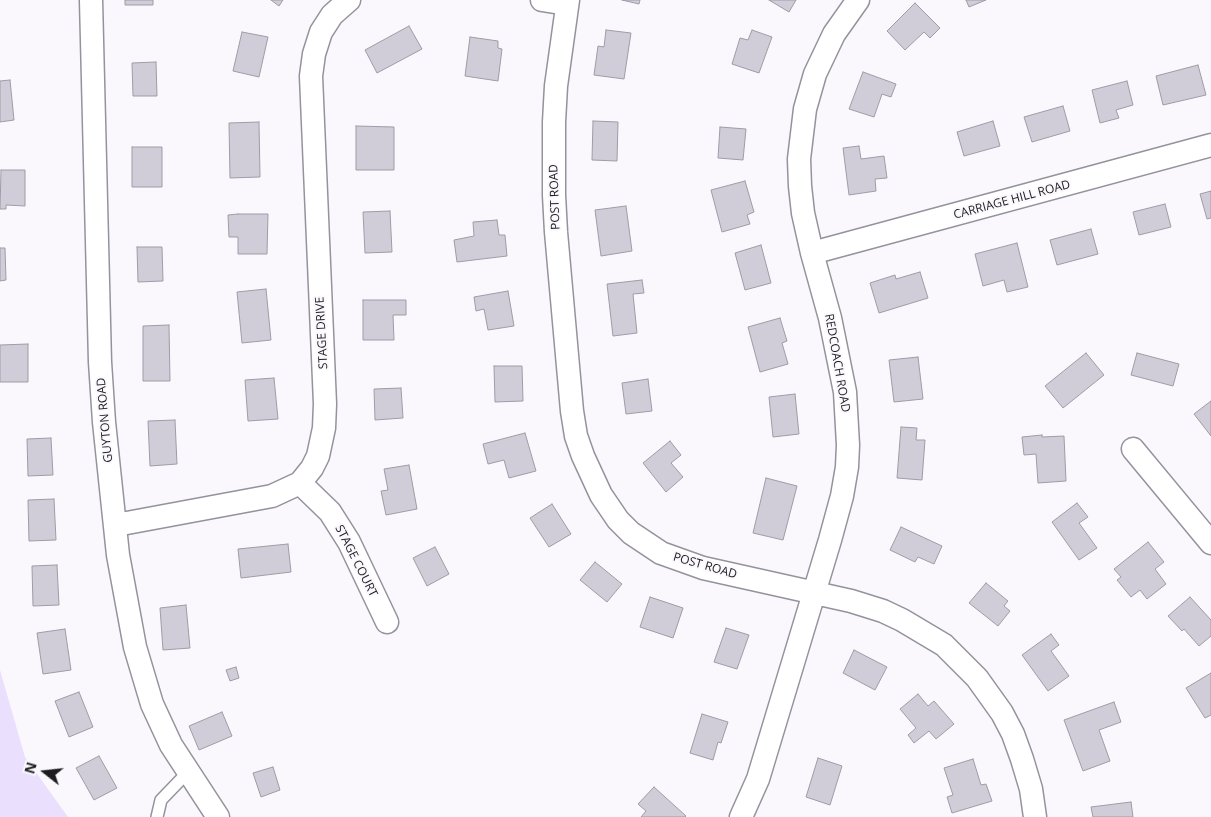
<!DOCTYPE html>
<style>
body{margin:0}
#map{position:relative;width:1211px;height:817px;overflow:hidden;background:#faf8fd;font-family:"Open Sans",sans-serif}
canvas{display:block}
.north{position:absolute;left:20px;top:747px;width:50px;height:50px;-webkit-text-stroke:4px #faf8fd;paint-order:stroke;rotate:286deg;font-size:14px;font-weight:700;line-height:20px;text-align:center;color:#1d1c20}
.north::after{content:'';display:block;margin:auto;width:18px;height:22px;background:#1d1c20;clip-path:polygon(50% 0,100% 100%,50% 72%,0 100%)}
</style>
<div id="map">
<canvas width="1211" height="817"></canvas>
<div class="north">N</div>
</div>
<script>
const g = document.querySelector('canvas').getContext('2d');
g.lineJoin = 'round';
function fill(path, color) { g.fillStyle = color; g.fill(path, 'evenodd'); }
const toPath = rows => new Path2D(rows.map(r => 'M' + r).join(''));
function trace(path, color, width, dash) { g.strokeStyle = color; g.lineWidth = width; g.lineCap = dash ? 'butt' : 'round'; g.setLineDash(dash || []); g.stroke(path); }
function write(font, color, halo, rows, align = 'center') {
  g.font = font + ' "Open Sans",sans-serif'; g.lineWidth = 4; g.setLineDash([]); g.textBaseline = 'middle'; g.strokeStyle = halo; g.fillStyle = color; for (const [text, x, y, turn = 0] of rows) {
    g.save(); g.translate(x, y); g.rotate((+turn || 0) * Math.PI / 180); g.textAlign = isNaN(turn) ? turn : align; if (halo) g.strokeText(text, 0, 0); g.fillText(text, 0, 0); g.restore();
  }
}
const green = toPath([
 [0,670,25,757,68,817,0,817]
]);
const building = toPath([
 [125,0,153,0,153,5,125,5,125,0],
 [271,0,283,0,279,6,271,0],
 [622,0,640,0,639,4,622,0],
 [769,0,796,0,789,12,769,0],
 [966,0,986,0,969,7,966,0],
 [915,3,940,28,930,38,924,32,905,50,887,31,915,3],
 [409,26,422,49,377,73,365,50,409,26],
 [606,30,631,33,624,79,594,75,598,46,604,47,606,30],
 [752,30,772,37,759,73,732,64,740,38,748,40,752,30],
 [242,32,268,37,259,77,233,71,242,32],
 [470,37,498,41,498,48,502,49,498,81,465,76,470,37],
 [156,62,157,96,133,96,132,63,156,62],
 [1198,65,1206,95,1163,105,1156,76,1198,65],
 [863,72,896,84,891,97,882,94,874,117,849,109,863,72],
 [10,80,14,120,0,122,0,81,10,80],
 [1127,81,1133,105,1116,110,1119,118,1100,123,1092,90,1127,81],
 [1063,106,1070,131,1032,142,1024,117,1063,106],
 [593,121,618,122,617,161,592,160,593,121],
 [993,121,1000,146,964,156,957,132,993,121],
 [259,122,260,177,230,178,229,123,259,122],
 [356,126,394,127,394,170,356,170,356,126],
 [720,127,746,129,743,160,718,158,720,127],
 [859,146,861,159,884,156,887,178,875,179,876,191,849,195,843,148,859,146],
 [132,147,162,147,162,187,132,187,132,147],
 [1,170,25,170,25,206,6,205,6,209,0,209,1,170],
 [745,181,754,212,747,215,750,224,722,232,711,190,745,181],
 [1211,191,1211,218,1207,219,1200,194,1211,191],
 [1165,204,1171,227,1139,235,1133,212,1165,204],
 [626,206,632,251,601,256,595,210,626,206],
 [390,211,392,252,365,253,363,212,390,211],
 [238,214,268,214,267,254,238,254,238,237,229,237,228,215,238,214],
 [497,220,499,235,505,235,507,256,457,262,454,240,474,236,473,222,497,220],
 [1091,229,1098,254,1057,265,1050,240,1091,229],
 [1017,243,1028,287,1007,292,1004,280,983,286,975,254,1017,243],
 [761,245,771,283,745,290,735,253,761,245],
 [137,247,162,247,163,281,138,282,137,247],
 [0,248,5,248,6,280,0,281,0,248],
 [920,272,928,298,879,313,870,283,895,275,896,279,920,272],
 [642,280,644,293,633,294,637,333,613,336,607,284,642,280],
 [266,289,271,340,242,343,237,292,266,289],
 [508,291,514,326,488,330,484,309,476,311,474,297,508,291],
 [363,300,406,300,406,315,393,315,394,340,363,340,363,300],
 [780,318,787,341,782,343,788,364,760,372,748,327,780,318],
 [169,325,170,381,143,381,143,326,169,325],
 [28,344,28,382,0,382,0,345,28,344],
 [1086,353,1104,375,1063,408,1045,386,1086,353],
 [1137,353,1179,364,1173,386,1131,375,1137,353],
 [918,357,923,399,894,402,889,360,918,357],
 [494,366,522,366,523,401,495,402,494,366],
 [274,378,278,419,248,421,245,380,274,378],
 [648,379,652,411,626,414,622,383,648,379],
 [401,388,403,418,375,420,374,389,401,388],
 [795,394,799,434,773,437,769,397,795,394],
 [1211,401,1211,436,1194,414,1211,401],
 [175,420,177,464,150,466,148,421,175,420],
 [901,427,917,428,916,440,925,440,922,480,897,478,901,427],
 [525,433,536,471,509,478,504,460,488,464,483,444,525,433],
 [1042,435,1042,437,1064,436,1066,481,1038,483,1036,454,1024,455,1022,437,1042,435],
 [51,438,53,475,28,476,27,439,51,438],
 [670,441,681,455,671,463,683,477,666,492,643,463,670,441],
 [409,465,417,509,386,515,381,491,388,490,384,469,409,465],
 [766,478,797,486,783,540,753,533,766,478],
 [54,499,56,540,29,541,28,500,54,499],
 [1077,503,1088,517,1079,523,1097,548,1079,560,1052,522,1077,503],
 [552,504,571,534,549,547,530,518,552,504],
 [901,527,942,546,934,564,918,557,915,562,890,550,901,527],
 [1148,542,1164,562,1155,569,1166,584,1147,599,1140,590,1131,597,1117,580,1121,577,1114,569,1148,542],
 [288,544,291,572,241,578,238,549,288,544],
 [435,547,449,574,427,586,413,558,435,547],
 [595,562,622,584,607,602,580,580,595,562],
 [57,565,59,605,33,606,32,566,57,565],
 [986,583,1008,601,1004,606,1010,611,998,626,969,603,986,583],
 [650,597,683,608,673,638,640,627,650,597],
 [1190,597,1211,620,1211,636,1199,646,1184,629,1182,631,1168,616,1190,597],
 [186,605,190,648,163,650,160,608,186,605],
 [726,628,749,635,737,669,714,662,726,628],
 [65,629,71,670,43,674,37,633,65,629],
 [1051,634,1059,645,1051,651,1069,676,1048,691,1022,655,1051,634],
 [854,650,887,667,875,690,843,673,854,650],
 [236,667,239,678,230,681,226,670,236,667],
 [1211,673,1211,715,1205,718,1186,688,1211,673],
 [79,692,93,727,69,737,55,701,79,692],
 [918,694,928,706,934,701,954,724,936,739,929,731,914,743,908,735,916,728,900,709,918,694],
 [1114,702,1121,722,1099,730,1110,761,1083,771,1064,720,1114,702],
 [222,712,232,736,199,750,189,726,222,712],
 [702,714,728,722,721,743,718,742,713,760,690,753,702,714],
 [99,756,117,788,94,800,76,768,99,756],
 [818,758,842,766,830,805,806,797,818,758],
 [973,759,981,785,986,784,992,801,952,813,947,797,953,795,944,768,973,759],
 [273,767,280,790,261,797,253,773,273,767],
 [654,787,686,816,685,817,641,817,646,811,638,804,654,787],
 [1131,802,1133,817,1093,817,1091,807,1131,802]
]);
const lane = toPath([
 [157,817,161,800,188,772]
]);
const street = toPath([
 [91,0,100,362,104,422,118,555,135,647,152,704,171,745,218,817],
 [542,0,567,4],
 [568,0,556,86,554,122,554,195,556,232,572,411,576,436,583,456,601,495,618,520,631,533,661,553,703,568,851,601,883,611,902,620,944,645,977,678,1002,713,1013,734,1022,759,1031,789,1035,817],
 [812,253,1211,145],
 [1133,449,1211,543],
 [300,483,330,512,349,542,387,622],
 [116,525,272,496,300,483,312,468,318,456,324,428,325,404,311,76,314,54,321,32,332,15,349,0],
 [741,817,758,779,830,540,842,496,847,467,848,445,845,392,830,318,812,253,803,213,800,186,799,159,805,109,815,74,834,34,858,0]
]);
const streetNames = [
 ["POST ROAD",555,197,-92],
 ["CARRIAGE HILL ROAD",1012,200,-15],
 ["STAGE DRIVE",322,333,-93],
 ["REDCOACH ROAD",837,363,80],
 ["GUYTON ROAD",105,420,-95],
 ["STAGE COURT",356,561,63],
 ["POST ROAD",705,566,16]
];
fill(green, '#eae0fe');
fill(building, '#d0ccd8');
trace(building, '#9f9ca7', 1);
trace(lane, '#95929d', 14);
trace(street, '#95929d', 25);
trace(lane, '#fff', 11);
trace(street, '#fff', 22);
write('12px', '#1d1c20', '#faf8fd', streetNames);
</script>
